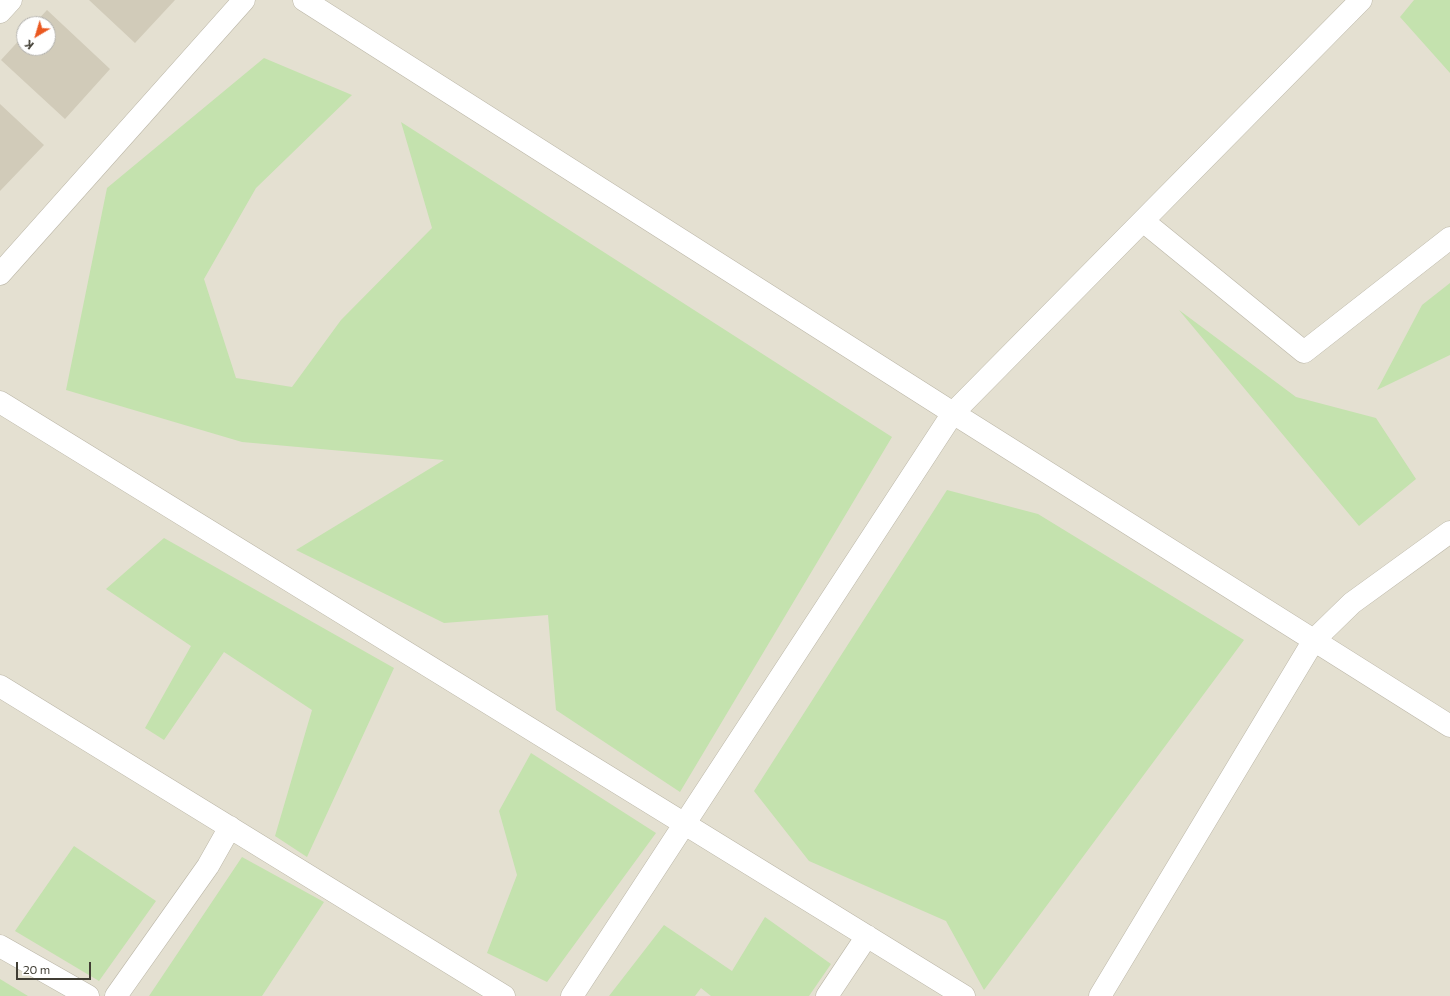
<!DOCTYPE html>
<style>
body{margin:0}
#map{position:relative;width:1450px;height:996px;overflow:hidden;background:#f0eee3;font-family:Commissioner,sans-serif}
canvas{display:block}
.north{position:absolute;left:16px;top:16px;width:40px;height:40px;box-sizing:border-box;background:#fff;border:1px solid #b3b2ae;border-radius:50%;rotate:218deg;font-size:11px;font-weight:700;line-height:16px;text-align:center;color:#413e34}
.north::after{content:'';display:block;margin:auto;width:14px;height:18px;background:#ea5820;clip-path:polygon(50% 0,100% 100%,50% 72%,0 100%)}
.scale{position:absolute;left:16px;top:962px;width:75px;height:18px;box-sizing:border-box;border:2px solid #413e34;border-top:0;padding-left:5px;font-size:12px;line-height:14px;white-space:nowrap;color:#413e34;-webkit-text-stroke:3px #fff;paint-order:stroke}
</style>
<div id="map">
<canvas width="1450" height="996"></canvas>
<div class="north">K</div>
<div class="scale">20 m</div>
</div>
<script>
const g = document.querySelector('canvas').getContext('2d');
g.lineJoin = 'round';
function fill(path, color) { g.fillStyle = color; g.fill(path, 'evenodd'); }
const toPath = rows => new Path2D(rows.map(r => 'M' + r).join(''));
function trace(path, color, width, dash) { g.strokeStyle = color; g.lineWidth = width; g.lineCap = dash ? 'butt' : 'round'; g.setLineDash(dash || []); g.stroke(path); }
const residential = toPath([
 [0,0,1450,0,1450,996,0,996],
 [24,24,48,24,48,48,24,48]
]);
const green = toPath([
 [1414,0,1450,0,1450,73,1400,17],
 [264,58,352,95,256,188,204,279,236,378,292,387,341,320,432,228,401,122,892,437,680,792,556,710,548,615,444,623,296,550,444,460,242,442,66,390,107,188],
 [1450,283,1450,355,1377,390,1422,305],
 [1179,310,1296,397,1376,418,1416,479,1359,526],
 [947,490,1038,514,1244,640,984,990,946,921,809,861,754,791],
 [164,538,394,668,307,857,275,836,312,710,224,652,164,740,145,728,191,646,106,589],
 [531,753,656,833,547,982,487,953,517,875,499,811],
 [74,846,156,901,99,981,15,931],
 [242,857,324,902,262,996,149,996],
 [765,917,831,964,809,996,711,996,701,988,695,996,609,996,664,925,732,971],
 [0,979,28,996,0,996]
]);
const building = toPath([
 [89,0,175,0,135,43],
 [47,10,110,69,65,119,1,60,24,35,24,48,48,48,48,24,34,24],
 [0,104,44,145,0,191]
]);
const minor = toPath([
 [304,0,953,413,1450,726],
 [0,12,11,0],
 [1143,221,1304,352,1450,238],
 [0,274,244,0],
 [0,402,964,996],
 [0,686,504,996],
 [0,946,88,996],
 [116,996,208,866,230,827],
 [572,996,953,413,1361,0],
 [827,996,867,936],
 [1100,996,1314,640,1352,603,1450,532]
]);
fill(residential, '#e4e0d1');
fill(green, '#c4e2ae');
fill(building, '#d1cbb9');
trace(minor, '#bbb6a7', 23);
trace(minor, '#fff', 22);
</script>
